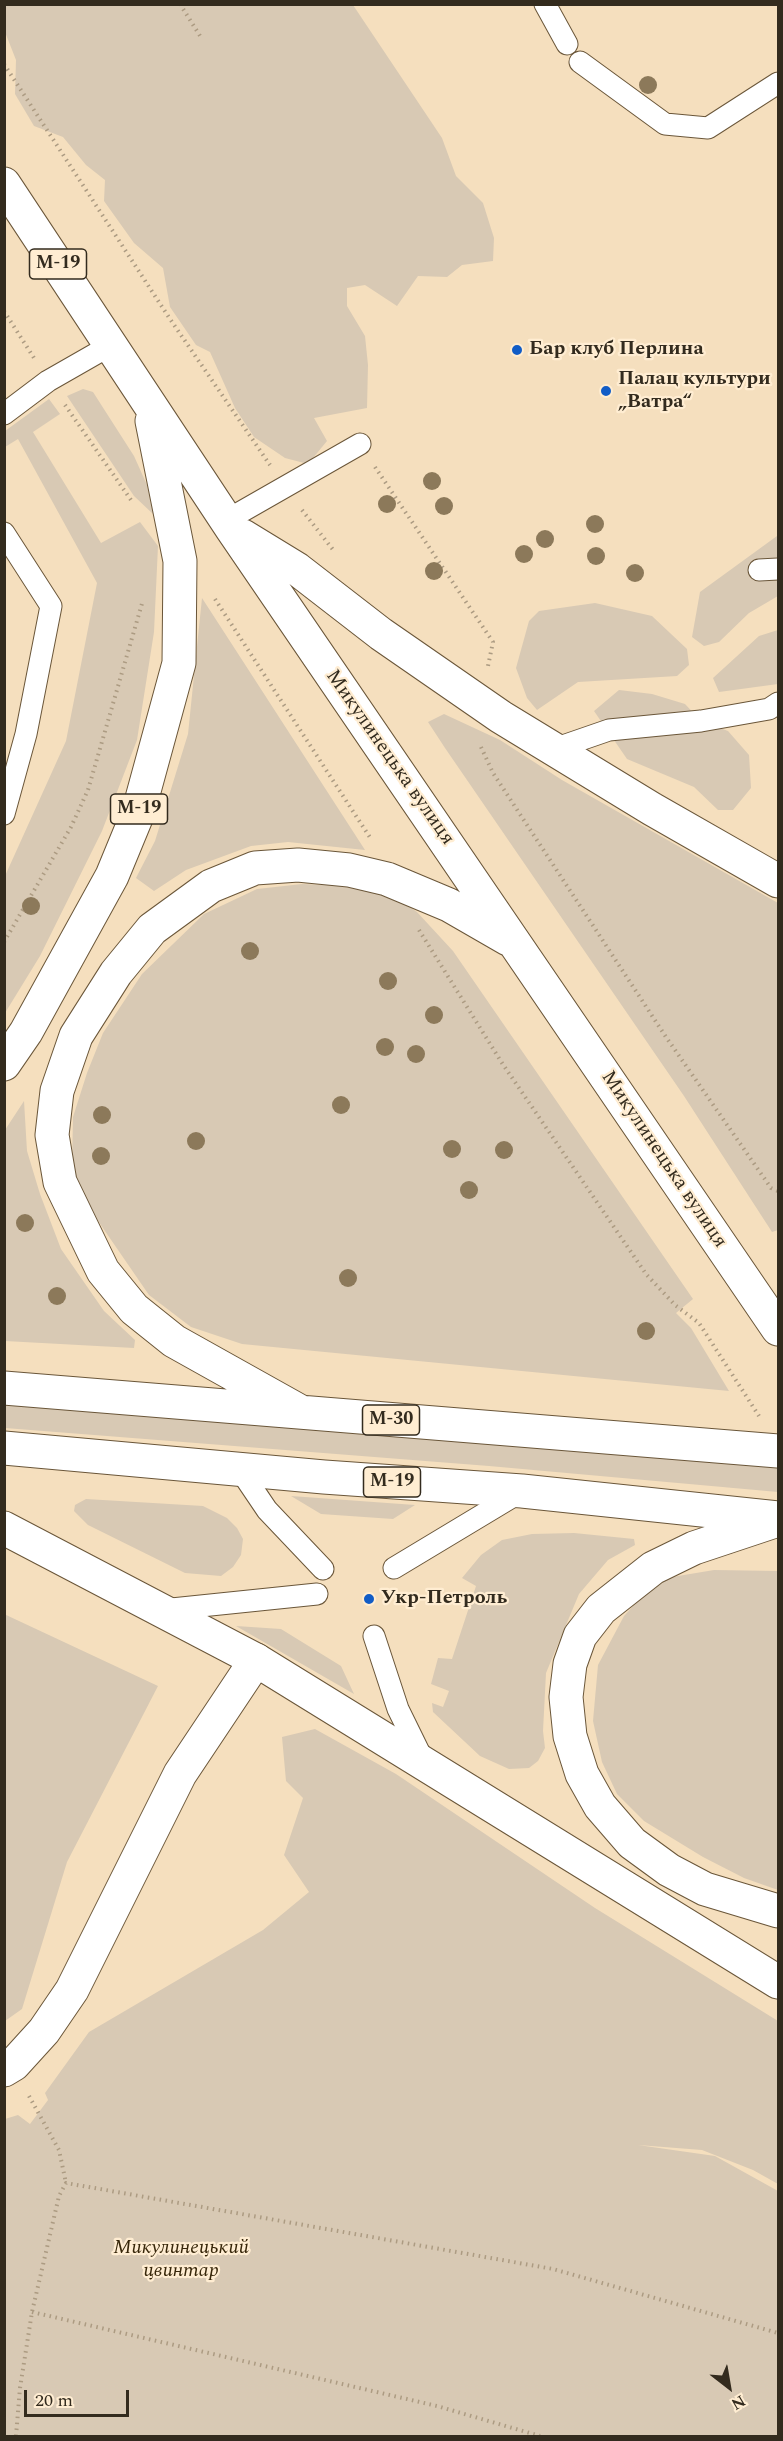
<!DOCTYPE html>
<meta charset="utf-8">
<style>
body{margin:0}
#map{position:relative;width:783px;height:2441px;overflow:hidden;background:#f5dfbe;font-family:Spectral,serif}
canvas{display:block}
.frame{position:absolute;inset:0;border:6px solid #332b1e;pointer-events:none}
.north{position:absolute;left:699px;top:2357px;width:60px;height:60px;-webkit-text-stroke:4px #ffedd2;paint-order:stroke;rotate:149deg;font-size:16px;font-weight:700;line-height:24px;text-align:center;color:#332b1e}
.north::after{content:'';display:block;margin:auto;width:21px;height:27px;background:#332b1e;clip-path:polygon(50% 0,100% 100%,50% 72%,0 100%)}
.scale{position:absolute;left:24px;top:2390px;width:105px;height:27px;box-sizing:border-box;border:3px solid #332b1e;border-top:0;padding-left:8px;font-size:18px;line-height:21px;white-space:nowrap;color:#332b1e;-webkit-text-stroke:4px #ffedd2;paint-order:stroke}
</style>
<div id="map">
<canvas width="783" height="2441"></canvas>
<div class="frame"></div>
<div class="north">N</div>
<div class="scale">20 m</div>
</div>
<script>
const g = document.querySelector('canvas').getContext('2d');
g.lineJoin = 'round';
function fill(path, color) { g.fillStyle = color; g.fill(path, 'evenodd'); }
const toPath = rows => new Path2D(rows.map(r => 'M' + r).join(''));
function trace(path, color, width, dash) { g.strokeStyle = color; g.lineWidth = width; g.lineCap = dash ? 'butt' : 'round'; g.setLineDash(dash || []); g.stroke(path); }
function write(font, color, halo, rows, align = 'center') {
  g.font = font + ' Spectral,serif'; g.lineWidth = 4.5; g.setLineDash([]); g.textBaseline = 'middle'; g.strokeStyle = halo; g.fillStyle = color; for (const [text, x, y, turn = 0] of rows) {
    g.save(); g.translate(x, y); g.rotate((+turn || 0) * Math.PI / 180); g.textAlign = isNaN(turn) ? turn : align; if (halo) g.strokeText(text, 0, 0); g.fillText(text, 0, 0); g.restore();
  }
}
const green = toPath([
 [5,5,353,5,442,138,456,176,483,203,494,238,493,261,462,265,447,277,418,276,397,306,365,285,347,288,347,306,365,336,368,365,367,408,314,418,327,441,308,464,285,458,254,437,235,408,210,352,196,345,170,307,163,268,134,243,104,201,105,180,86,165,63,137,34,126,15,94,16,60,5,32],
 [83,389,93,392,134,456,147,485,153,514,134,496,67,396],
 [49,399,60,414,33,432,101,543,140,522,158,546,154,632,137,740,102,831,40,956,5,1013,5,876,66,741,97,583,18,439,5,447,5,431],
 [777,536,778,596,749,613,719,642,704,646,692,637,700,592],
 [202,598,365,850,288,842,251,846,186,870,154,891,136,878,155,841,188,734],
 [595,603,652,616,687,649,689,665,677,676,578,682,537,710,527,698,516,668,529,621,539,611],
 [778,630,778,684,719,692,713,678,759,636],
 [619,690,652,694,685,704,701,721,728,731,749,755,751,788,733,810,718,810,694,787,627,759,594,711],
 [444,714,500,740,562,780,778,903,778,1230,772,1232,684,1096,445,748,428,722],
 [302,884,353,886,398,899,417,912,453,951,693,1299,676,1313,691,1328,729,1391,242,1344,191,1327,149,1295,85,1202,72,1165,73,1117,87,1073,103,1033,142,974,204,914,257,889],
 [24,1101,27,1151,40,1194,61,1249,104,1311,135,1340,134,1348,5,1341,5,1130],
 [4,1403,778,1465,778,1492,489,1466,5,1428],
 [291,1496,415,1505,393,1519,321,1514],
 [86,1499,203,1506,227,1518,237,1528,243,1539,241,1555,233,1567,221,1576,185,1573,88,1525,74,1511,75,1505],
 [574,1533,634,1539,635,1545,608,1560,579,1594,546,1673,543,1731,545,1748,538,1761,529,1768,509,1769,480,1756,433,1712,432,1703,443,1707,449,1691,431,1684,438,1658,452,1659,476,1586,462,1578,481,1555,502,1540,532,1534],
 [714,1570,778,1571,778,1890,744,1878,703,1857,644,1821,617,1794,602,1762,593,1721,598,1665,624,1616,644,1594,672,1577],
 [4,1614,158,1686,67,1862,22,2009,5,2021],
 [236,1626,281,1629,341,1666,354,1694],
 [315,1729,396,1774,595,1908,778,2021,778,2184,753,2170,702,2150,638,2145,715,2156,778,2191,778,2436,5,2436,5,2119,18,2115,30,2124,48,2100,45,2093,89,2032,263,1930,309,1892,284,1855,303,1798,286,1781,282,1737]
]);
const path = toPath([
 [180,4,202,39],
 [4,64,170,319,270,465],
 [4,311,34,358],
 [65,405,131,500],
 [375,467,493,642,488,666],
 [302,510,334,551],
 [215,599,371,839],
 [481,747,493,773,666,1037,771,1188,778,1191],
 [419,930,502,1063,646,1274,675,1305,699,1323,759,1416],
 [4,942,71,827,88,790,143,600],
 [29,2096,59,2150,66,2183],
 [32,2312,437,2406,540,2436],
 [16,2436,20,2388,32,2312,59,2196,66,2183,553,2269,778,2333]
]);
const service = toPath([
 [545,4,567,44],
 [580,62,665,124,708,128,778,83],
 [4,414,48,381,111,345],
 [227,520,360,444],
 [4,533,51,606,26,734,4,814],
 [759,570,778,569],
 [554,749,609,730,701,721,769,709,778,703],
 [240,1470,267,1510,323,1569],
 [394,1568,522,1491],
 [162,1610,317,1594],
 [374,1636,398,1709,424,1762]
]);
const minor = toPath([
 [4,2070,14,2064,44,2031,72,1990,180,1774,256,1660]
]);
const trunk = toPath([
 [4,184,232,529,778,1329],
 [243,536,297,569,381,634,501,717,652,809,778,881],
 [4,1064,26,1032,112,876,138,813,179,663,180,561,152,421],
 [4,1388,778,1451],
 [301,1412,174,1341,134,1309,103,1271,60,1182,52,1135,57,1091,76,1036,116,973,152,929,211,886,255,868,298,865,349,870,387,879,449,905,508,939],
 [4,1448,324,1477,522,1491,778,1518],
 [772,1522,694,1548,653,1568,601,1609,580,1636,570,1664,566,1697,570,1736,582,1774,600,1806,632,1843,669,1870,705,1889,778,1911],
 [4,1528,256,1660,778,1982]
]);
const trees = [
 [648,85],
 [432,481],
 [387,504],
 [444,506],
 [595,524],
 [545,539],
 [524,554],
 [596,556],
 [434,571],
 [635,573],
 [31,906],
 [250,951],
 [388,981],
 [434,1015],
 [385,1047],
 [416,1054],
 [341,1105],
 [102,1115],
 [196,1141],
 [452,1149],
 [504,1150],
 [101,1156],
 [469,1190],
 [25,1223],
 [348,1278],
 [57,1296],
 [646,1331]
];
const markers = [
 [517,350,6,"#115cc6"],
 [606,391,6,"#115cc6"],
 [369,1599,6,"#115cc6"]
];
const shields = [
 [58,264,57],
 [139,809,57],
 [391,1420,57],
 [392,1482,57]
];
const shieldNames = [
 ["М-19",58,264],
 ["М-19",139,809],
 ["М-30",391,1420],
 ["М-19",392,1482]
];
const poiNames = [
 ["Бар клуб Перлина",529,350],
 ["Палац культури",618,380],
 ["„Ватра“",618,403],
 ["Укр-Петроль",381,1599]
];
const streetNames = [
 ["Микулинецька вулиця",389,758,55],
 ["Микулинецька вулиця",663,1160,56]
];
const parkNames = [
 ["Микулинецький",181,2249],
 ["цвинтар",181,2272]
];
fill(green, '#d8c9b4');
trace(service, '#6a5639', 23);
trace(minor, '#6a5639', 35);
trace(trunk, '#6a5639', 35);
trace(path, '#ac9b82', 4, [1.5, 4.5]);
trace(service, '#fff', 21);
trace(minor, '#fff', 33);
trace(trunk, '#fff', 33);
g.fillStyle = '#8c795a';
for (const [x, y] of trees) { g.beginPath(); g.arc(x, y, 9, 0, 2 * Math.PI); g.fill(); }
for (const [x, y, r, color] of markers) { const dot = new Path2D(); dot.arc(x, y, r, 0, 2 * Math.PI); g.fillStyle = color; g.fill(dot); trace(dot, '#ffedd2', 2); }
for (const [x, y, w] of shields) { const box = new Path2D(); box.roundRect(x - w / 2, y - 15, w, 30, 4.5); g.fillStyle = '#ffedd2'; g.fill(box); trace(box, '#332b1e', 1.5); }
write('bold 18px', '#332b1e', null, shieldNames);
write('bold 20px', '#332b1e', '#ffedd2', poiNames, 'left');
write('20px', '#332b1e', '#ffedd2', streetNames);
write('italic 20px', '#372609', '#ffedd2', parkNames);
</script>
